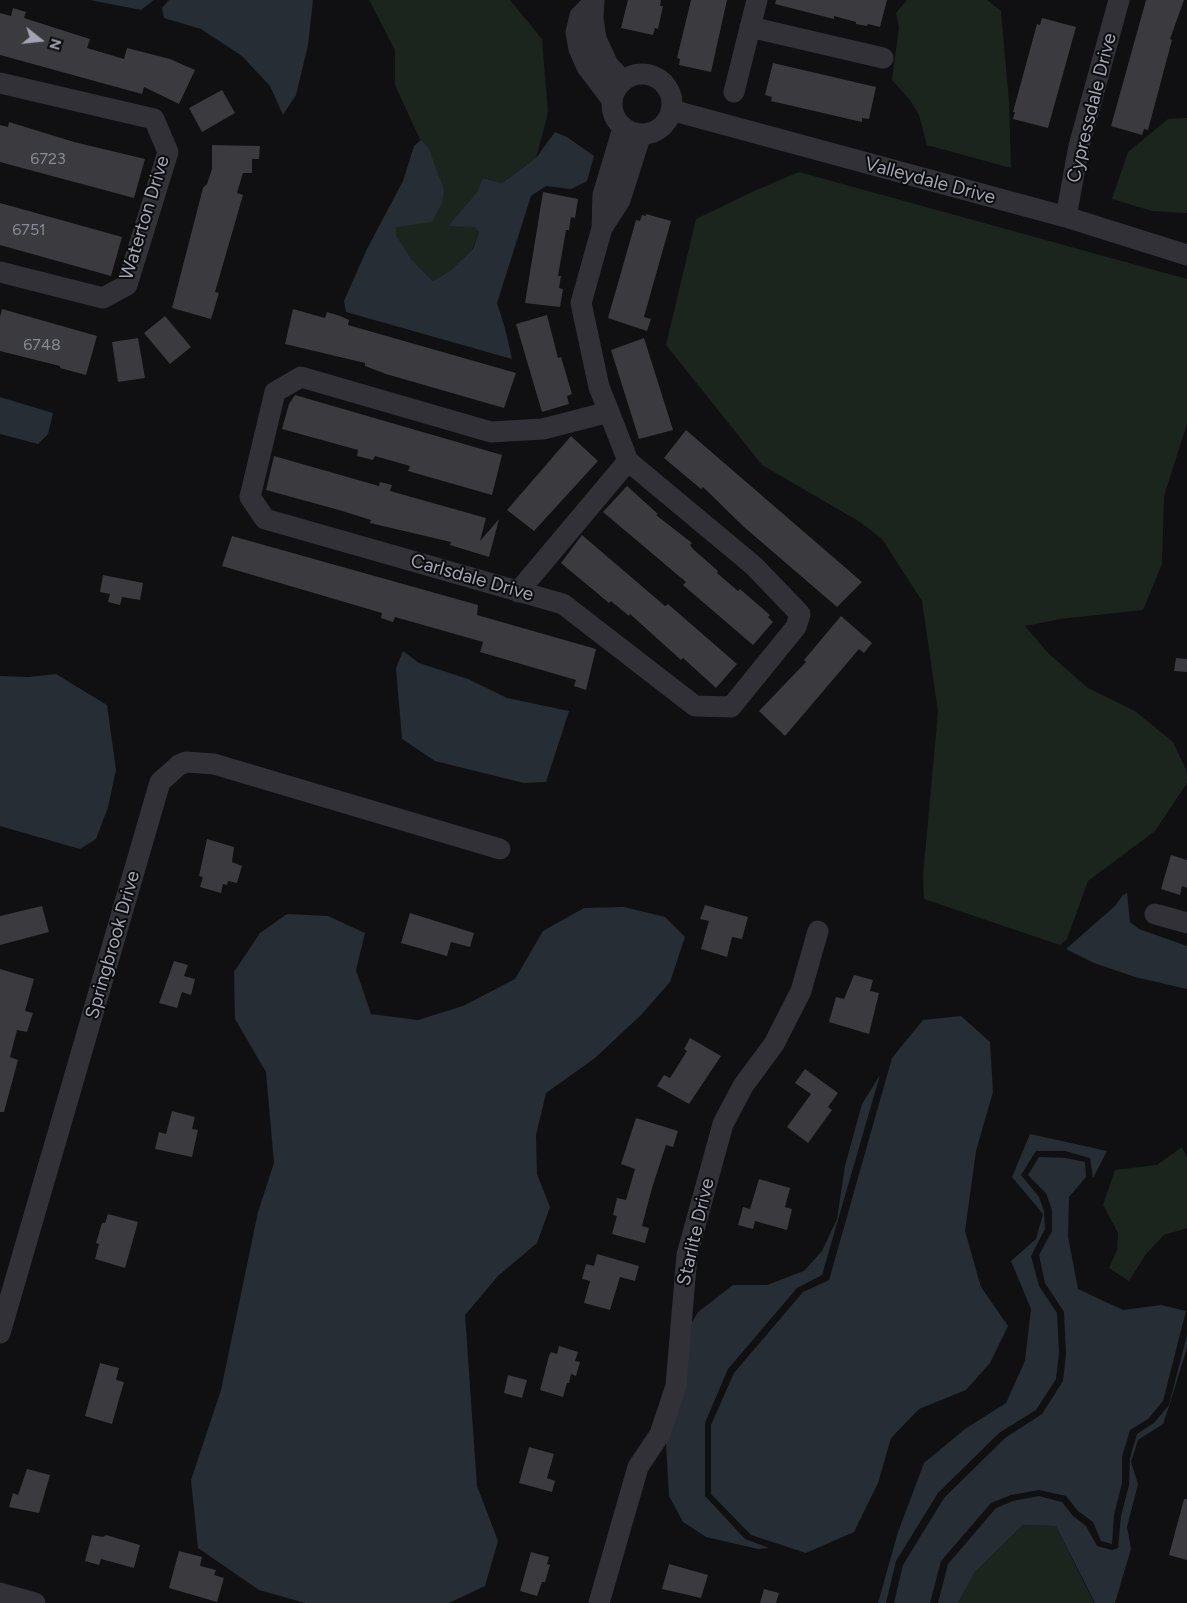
<!DOCTYPE html>
<style>
body{margin:0}
#map{position:relative;width:1187px;height:1603px;overflow:hidden;background:#101012;font-family:Figtree,sans-serif}
canvas{display:block}
.north{position:absolute;left:15px;top:15px;width:50px;height:50px;-webkit-text-stroke:4px #0b0b0d;paint-order:stroke;rotate:106deg;font-size:14px;font-weight:700;line-height:20px;text-align:center;color:#a1a4b3}
.north::after{content:'';display:block;margin:auto;width:18px;height:22px;background:#a1a4b3;clip-path:polygon(50% 0,100% 100%,50% 72%,0 100%)}
</style>
<div id="map">
<canvas width="1187" height="1603"></canvas>
<div class="north">N</div>
</div>
<script>
const g = document.querySelector('canvas').getContext('2d');
g.lineJoin = 'round';
function fill(path, color) { g.fillStyle = color; g.fill(path, 'evenodd'); }
const toPath = rows => new Path2D(rows.map(r => 'M' + r).join(''));
function trace(path, color, width, dash) { g.strokeStyle = color; g.lineWidth = width; g.lineCap = dash ? 'butt' : 'round'; g.setLineDash(dash || []); g.stroke(path); }
function write(font, color, halo, rows, align = 'center') {
  g.font = font + ' Figtree,sans-serif'; g.lineWidth = 4; g.setLineDash([]); g.textBaseline = 'middle'; g.strokeStyle = halo; g.fillStyle = color; for (const [text, x, y, turn = 0] of rows) {
    g.save(); g.translate(x, y); g.rotate((+turn || 0) * Math.PI / 180); g.textAlign = isNaN(turn) ? turn : align; if (halo) g.strokeText(text, 0, 0); g.fillText(text, 0, 0); g.restore();
  }
}
const green = toPath([
 [369,0,510,0,542,39,548,113,536,158,502,183,483,178,477,192,449,225,475,226,479,232,472,250,451,270,433,281,412,260,396,235,396,227,422,144,395,85,395,50],
 [907,0,987,0,1001,11,1009,102,1011,168,927,145,919,115,910,100,892,80,899,27,896,13],
 [1187,118,1187,213,1152,211,1112,199,1128,152,1168,119],
 [799,172,1187,279,1187,424,1164,496,1162,564,1143,610,1060,619,1025,626,1048,653,1088,688,1135,711,1173,742,1187,772,1187,783,1155,831,1088,881,1067,939,1060,945,924,899,923,876,938,712,922,601,882,539,860,522,762,465,666,345,696,219,754,191],
 [1182,1147,1187,1158,1187,1228,1164,1235,1146,1254,1129,1281,1109,1268,1117,1250,1118,1233,1103,1205,1115,1170,1157,1165],
 [1023,1525,1056,1526,1094,1603,958,1603,975,1572]
]);
const water = toPath([
 [90,0,154,0,141,10],
 [169,0,313,0,308,45,296,95,283,115,270,86,242,56,201,29,164,18,162,8],
 [555,132,567,137,594,156,587,181,571,189,546,186,531,196,497,303,505,328,512,359,346,312,344,301,367,249,403,181,414,146,421,140,429,149,444,190,442,203,432,222,396,227,396,235,412,260,433,281,451,270,473,249,479,232,475,227,448,226,477,192,483,178,502,183,536,158],
 [0,397,53,413,48,434,38,444,0,434],
 [403,651,419,663,468,679,507,698,569,711,546,782,524,783,435,761,402,739,396,668],
 [56,674,107,705,116,770,108,807,96,839,80,849,0,826,0,676,28,677],
 [1127,893,1130,922,1139,929,1187,946,1187,989,1135,977,1094,963,1066,949,1115,906,1123,895],
 [624,907,665,917,685,937,670,982,641,1015,595,1058,546,1093,536,1135,537,1174,550,1207,537,1243,498,1276,465,1315,477,1486,498,1541,485,1586,449,1603,305,1603,259,1590,198,1548,191,1480,221,1390,258,1212,274,1163,266,1072,235,1019,234,972,260,933,287,914,328,916,365,933,356,970,371,1014,418,1020,463,1006,515,979,543,931,584,908],
 [961,1016,990,1042,993,1092,976,1151,965,1231,981,1287,1008,1326,990,1363,966,1390,919,1409,891,1438,878,1483,854,1532,806,1553,751,1535,711,1494,711,1425,734,1373,803,1292,829,1280,892,1058,923,1020],
 [880,1075,822,1275,797,1288,728,1369,705,1423,705,1496,745,1539,769,1548,758,1549,706,1537,683,1522,669,1496,666,1442,688,1329,698,1312,733,1285,767,1285,804,1271,822,1251,837,1219,845,1166,862,1104],
 [1030,1134,1107,1151,1093,1178,1090,1158,1065,1151,1036,1151,1021,1175,1039,1197,1044,1211,1045,1229,1031,1256,1039,1286,1057,1313,1059,1353,1056,1379,1036,1410,999,1433,938,1493,896,1561,886,1603,878,1603,898,1532,924,1463,965,1429,1006,1403,1025,1361,1031,1309,1011,1261,1036,1239,1043,1214,1012,1177],
 [1039,1157,1066,1158,1085,1162,1086,1177,1069,1197,1068,1237,1078,1289,1123,1310,1161,1305,1186,1311,1163,1401,1148,1419,1130,1430,1122,1457,1122,1483,1114,1515,1112,1544,1101,1541,1093,1522,1078,1511,1066,1496,1039,1490,1011,1495,991,1503,941,1561,930,1603,894,1603,903,1565,944,1498,1005,1438,1042,1414,1063,1381,1066,1354,1064,1312,1045,1283,1039,1255,1052,1231,1052,1210,1046,1193,1028,1175],
 [1187,1335,1187,1348,1170,1403,1163,1424,1138,1440,1131,1462,1138,1484,1127,1527,1131,1549,1115,1603,1095,1603,1056,1526,1023,1525,975,1572,958,1603,938,1603,948,1564,996,1508,1013,1501,1039,1496,1062,1502,1073,1516,1086,1526,1097,1546,1112,1550,1118,1548,1121,1516,1129,1485,1130,1458,1137,1434,1154,1423,1169,1405]
]);
const building = toPath([
 [628,0,661,0,660,6,663,6,658,29,655,28,653,35,621,28],
 [691,0,727,0,711,72,679,65,680,59,677,58],
 [776,0,887,0,880,27,868,24,867,26,856,24,856,22,834,16,834,19,775,4],
 [1146,0,1184,0,1170,39,1172,40,1148,130,1144,129,1142,135,1111,126],
 [13,8,26,12,24,18,90,39,87,48,124,59,127,48,170,59,195,70,179,104,144,87,142,94,0,55,0,13,11,16],
 [1042,18,1076,27,1048,128,1013,119,1015,112,1013,112,1037,24,1040,25],
 [773,63,876,87,869,119,862,118,862,122,771,101,772,97,765,95],
 [222,90,235,113,202,132,189,108],
 [9,122,74,142,145,159,134,198,0,162,0,125,8,127],
 [212,145,260,146,259,159,252,159,252,173,243,173,237,193,243,195,215,292,219,293,211,319,172,308,203,188,207,184,212,169],
 [543,192,578,199,575,218,571,217,569,230,566,230,558,276,561,276,559,288,563,289,560,307,525,303],
 [0,203,122,237,111,276,0,245],
 [646,214,671,221,644,317,651,319,647,331,608,318,636,220,640,221,642,215,646,216],
 [2,309,97,336,86,375,60,368,60,366,0,351,0,317],
 [293,309,325,318,327,312,340,316,349,320,348,325,516,373,504,408,386,374,365,366,365,363,285,344],
 [547,315,558,358,561,357,572,394,567,396,569,404,542,412,516,324],
 [165,316,191,347,170,364,144,333],
 [138,338,145,378,118,382,112,342],
 [644,338,673,430,639,439,611,350],
 [295,395,502,455,492,495,408,471,410,466,375,456,373,460,357,456,358,450,282,429,289,404],
 [686,430,862,582,837,607,744,527,703,487,701,489,664,458],
 [571,436,598,461,534,531,507,510],
 [274,456,379,486,380,482,392,485,390,491,486,518,480,541,499,519,489,557,450,545,451,542,370,523,371,520,339,510,266,490],
 [627,486,658,514,656,515,692,543,690,545,694,550,718,571,717,573,738,591,740,589,770,615,768,617,773,622,753,645,683,585,686,582,603,512],
 [582,535,665,606,668,604,737,664,716,688,683,658,681,660,630,614,629,616,611,601,609,603,561,563],
 [232,536,478,605,477,615,596,649,586,690,574,686,576,680,480,652,483,642,395,617,393,622,381,618,382,613,222,566],
 [103,575,143,583,140,600,122,597,120,605,108,602,110,594,100,592],
 [841,616,872,643,864,653,859,649,785,736,759,711,806,662,804,660],
 [1176,658,1187,659,1187,672,1174,671],
 [207,839,234,847,232,862,242,866,237,883,228,881,227,885,223,884,221,893,200,887,203,877,199,876],
 [1171,855,1187,860,1187,888,1182,886,1180,895,1161,889],
 [705,905,748,917,742,939,732,937,727,957,701,949,709,921,700,919],
 [42,906,49,932,0,945,0,916],
 [410,913,474,933,470,947,451,942,447,956,401,943],
 [174,961,188,965,184,976,195,979,191,995,182,992,177,1008,159,1003],
 [0,969,34,979,25,1011,33,1013,27,1032,17,1030,10,1057,18,1060,4,1112,0,1112],
 [854,975,873,980,870,991,879,993,869,1034,829,1022,836,997,844,999],
 [690,1038,721,1056,689,1104,657,1086,664,1075,670,1078,687,1051,684,1049],
 [805,1069,838,1093,828,1107,832,1110,808,1143,787,1127,811,1094,795,1083],
 [172,1111,195,1117,192,1129,198,1130,192,1157,155,1149,159,1132,166,1134],
 [636,1118,678,1131,673,1147,666,1145,652,1188,642,1226,649,1228,645,1243,612,1234,617,1216,613,1215,617,1198,626,1200,635,1169,621,1164],
 [759,1179,790,1188,785,1207,792,1209,787,1230,755,1221,753,1229,738,1225,743,1207,750,1209],
 [108,1214,138,1222,125,1268,95,1259,99,1244,96,1243,102,1223,105,1223],
 [597,1254,639,1266,635,1281,620,1277,610,1310,584,1303,590,1281,582,1279,586,1264,594,1266],
 [559,1346,578,1352,575,1361,580,1362,576,1376,571,1374,569,1383,567,1383,563,1397,540,1390,549,1356,551,1352,557,1354],
 [100,1363,119,1368,116,1380,124,1382,112,1424,85,1416],
 [508,1375,527,1380,522,1398,504,1393],
 [529,1447,554,1454,547,1478,555,1481,552,1492,519,1483],
 [27,1469,50,1475,39,1513,9,1507,13,1493,18,1495],
 [1184,1499,1187,1499,1187,1560,1169,1555],
 [92,1535,103,1537,106,1535,140,1545,134,1568,101,1559,99,1565,85,1561],
 [179,1551,202,1557,200,1566,216,1570,214,1575,224,1578,217,1602,169,1588],
 [531,1552,549,1557,547,1564,550,1565,545,1582,542,1582,537,1596,520,1591],
 [669,1564,708,1575,701,1598,662,1589],
 [764,1589,779,1593,776,1603,760,1603]
]);
const minor = toPath([
 [594,0,593,18,596,39,608,65,623,81],
 [593,3,580,16,576,32,579,49,587,67,612,100],
 [750,27,883,58],
 '612 104a30 30 0 1 1 60 0a30 30 0 1 1-60 0Z',
 [0,83,154,119,168,152,127,285,103,298,0,272],
 [734,92,757,0],
 [671,110,1066,217,1187,255],
 [1066,217,1079,146,1119,0],
 [602,228,620,200,641,134],
 [609,412,543,429,491,432,301,377,275,392,250,497,265,519,563,604,695,706,731,707,796,627,800,614,754,566,628,461,609,412,599,387,581,303,602,228,603,195,623,128],
 [518,592,628,461],
 [1155,914,1187,923],
 [0,1333,160,782,179,765,186,762,214,764,500,849],
 [0,1593,35,1603],
 [599,1603,638,1467,660,1434,676,1386,687,1255,723,1124,743,1086,774,1044,801,991,818,931]
]);
const numberNames = [
 ["6723",48,159],
 ["6751",29,230],
 ["6748",42,345]
];
const streetNames = [
 ["Cypressdale Drive",1092,108,-76],
 ["Valleydale Drive",930,181,15],
 ["Waterton Drive",145,218,-73],
 ["Carlsdale Drive",472,578,16],
 ["Springbrook Drive",113,945,-74],
 ["Starlite Drive",696,1232,-77]
];
fill(green, '#1c241e');
fill(water, '#262d35');
fill(building, '#3a3a3f');
trace(minor, '#313137', 21);
write('16px', '#878a96', null, numberNames);
write('19px', '#a1a4b3', '#0b0b0d', streetNames);
</script>
